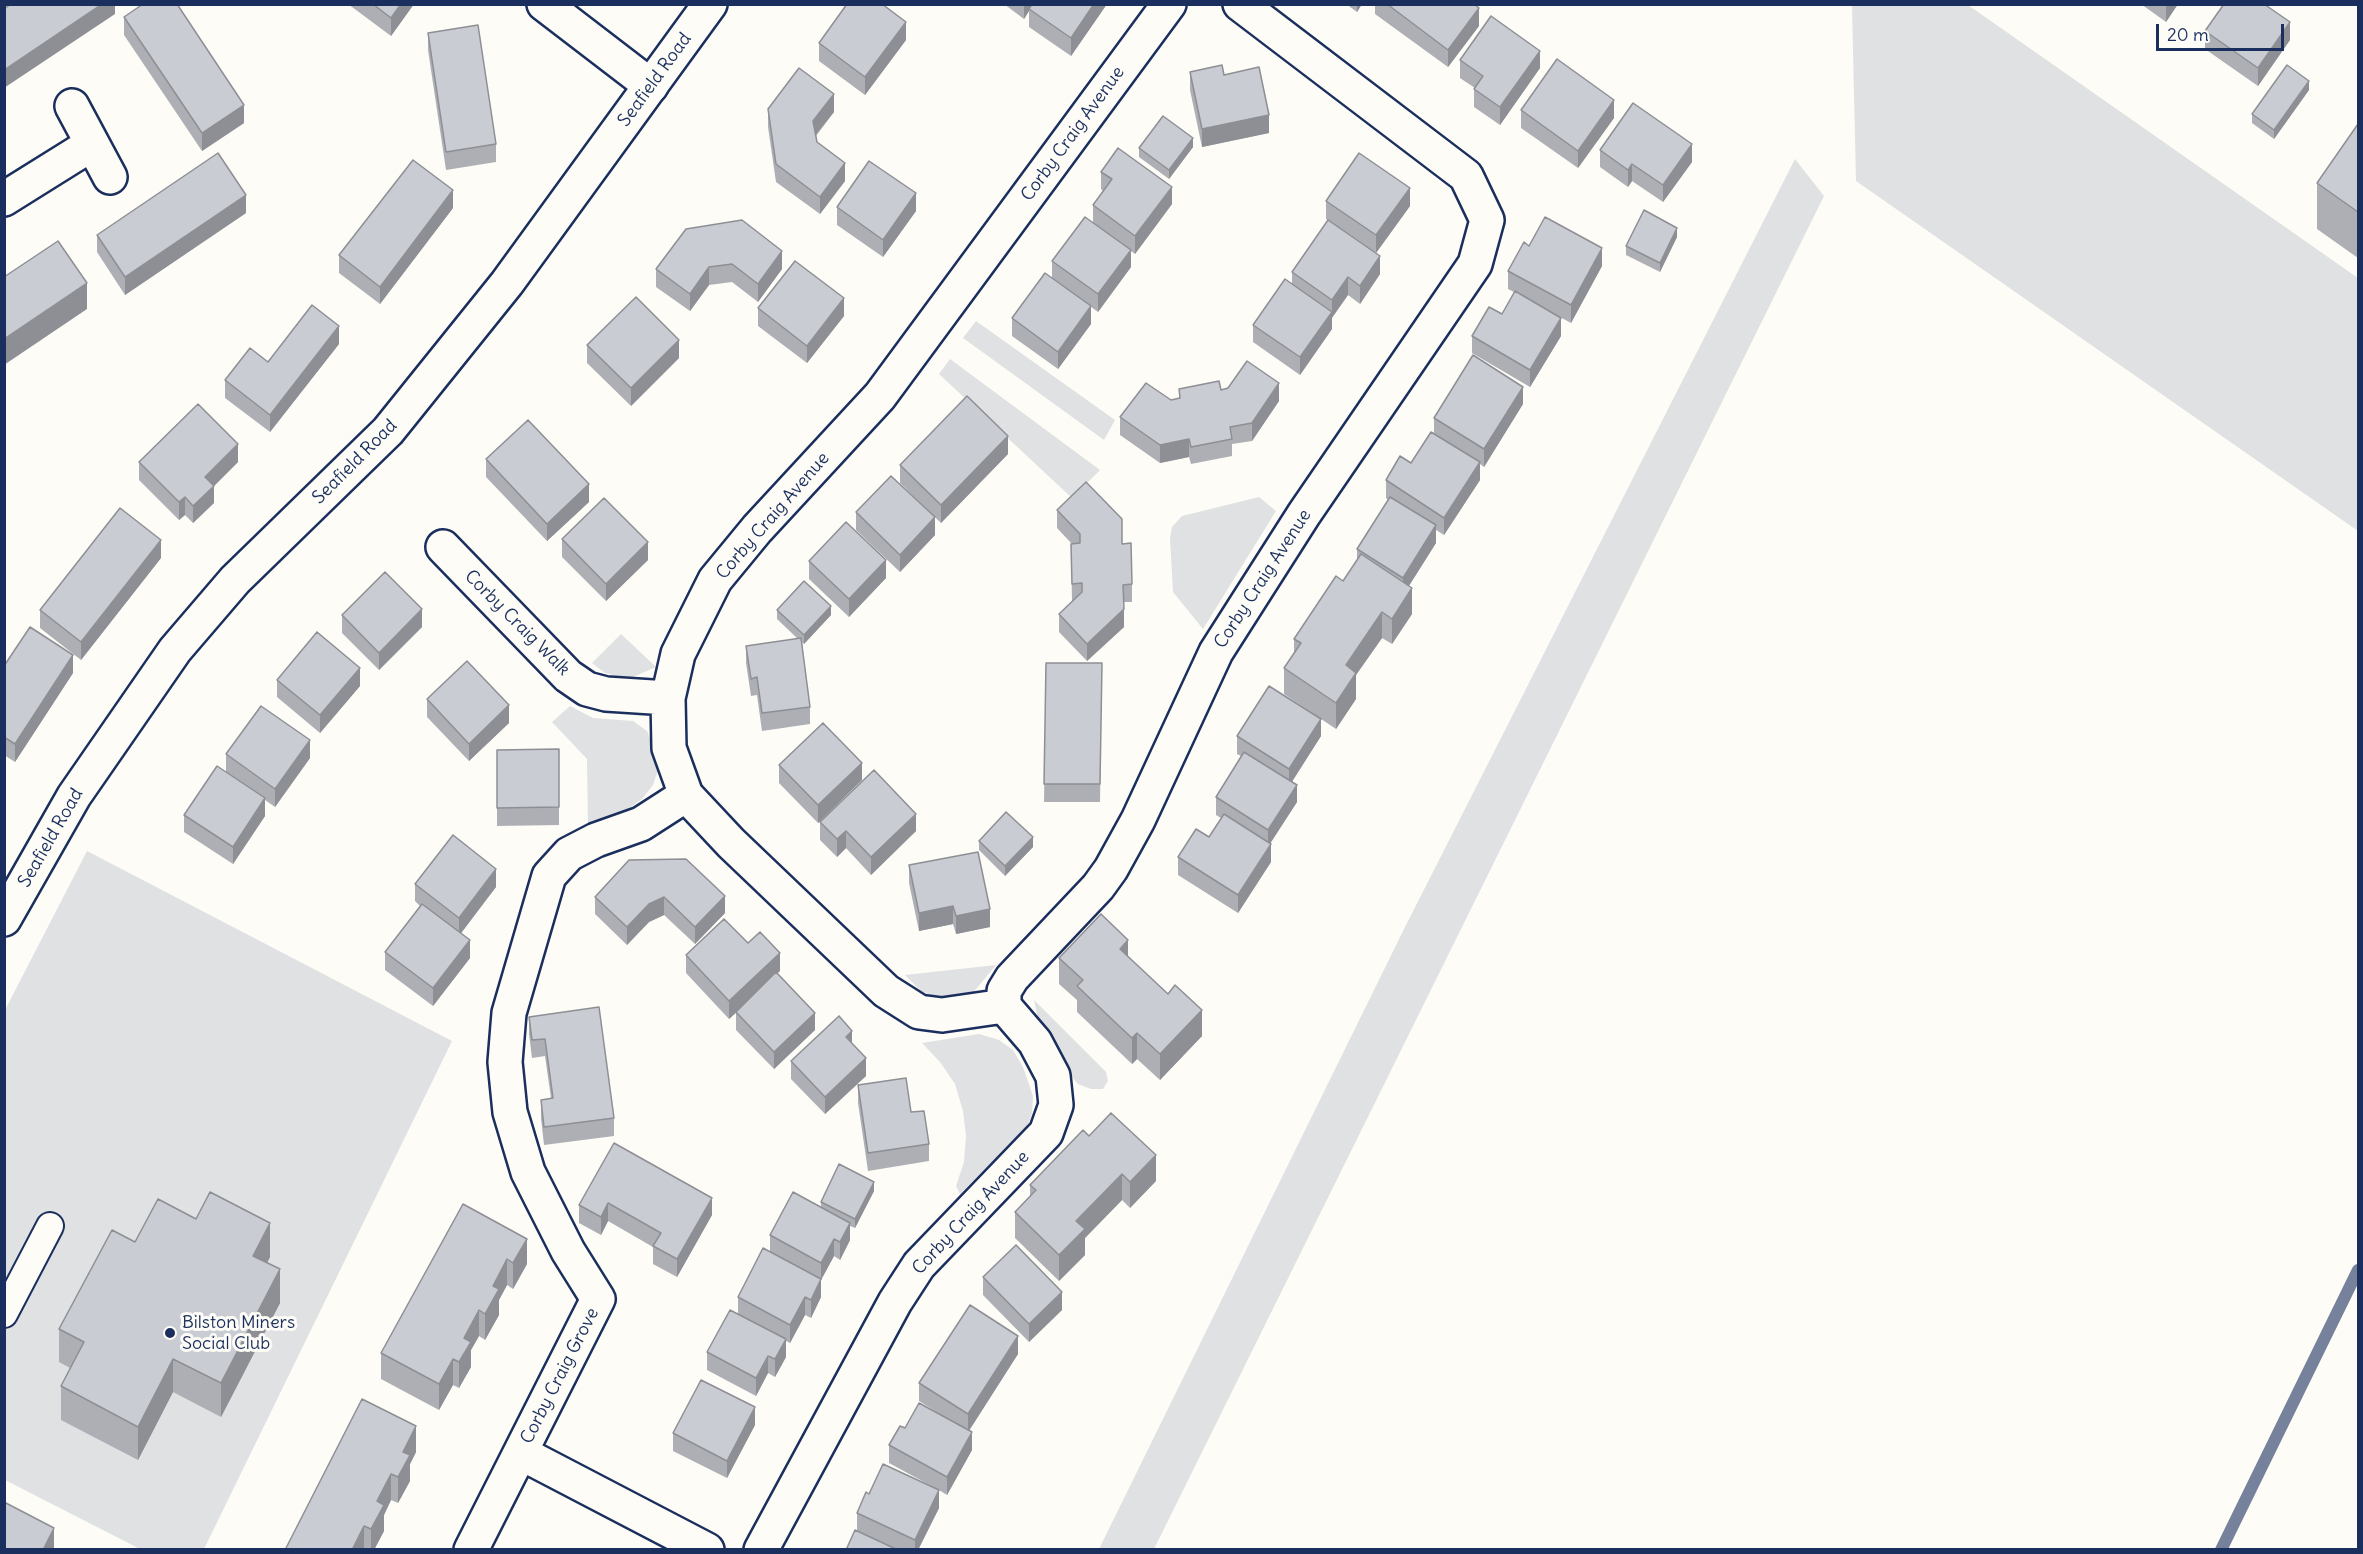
<!DOCTYPE html>
<style>
body{margin:0}
#map{position:relative;width:2363px;height:1554px;overflow:hidden;background:#fdfcf7;font-family:Delius,sans-serif}
canvas{display:block}
.frame{position:absolute;inset:0;border:6px solid #1b2f5e;pointer-events:none}
.scale{position:absolute;left:2156px;top:24px;width:128px;height:27px;box-sizing:border-box;border:3px solid #1b2f5e;border-top:0;padding-left:8px;font-size:18px;line-height:21px;white-space:nowrap;color:#1b2f5e;-webkit-text-stroke:4px #fdfcf7;paint-order:stroke}
</style>
<div id="map">
<canvas width="2363" height="1554"></canvas>
<div class="frame"></div>
<div class="scale">20 m</div>
</div>
<script>
const g = document.querySelector('canvas').getContext('2d');
g.lineJoin = 'round';
function fill(path, color) { g.fillStyle = color; g.fill(path, 'evenodd'); }
const toPath = rows => new Path2D(rows.map(r => 'M' + r).join(''));
function trace(path, color, width, dash) { g.strokeStyle = color; g.lineWidth = width; g.lineCap = dash ? 'butt' : 'round'; g.setLineDash(dash || []); g.stroke(path); }
function write(font, color, halo, rows, align = 'center') {
  g.font = font + ' Delius,sans-serif'; g.lineWidth = 6; g.setLineDash([]); g.textBaseline = 'middle'; g.strokeStyle = halo; g.fillStyle = color; for (const [text, x, y, turn = 0] of rows) {
    g.save(); g.translate(x, y); g.rotate((+turn || 0) * Math.PI / 180); g.textAlign = isNaN(turn) ? turn : align; if (halo) g.strokeText(text, 0, 0); g.fillText(text, 0, 0); g.restore();
  }
}
const green = toPath([
 [1852,5,1968,5,2358,278,2358,531,1856,181],
 [1795,159,1824,196,1154,1549,1099,1549,1404,929],
 [976,321,1115,420,1104,440,963,338],
 [950,359,1100,470,1072,498,939,374],
 [1259,497,1276,511,1203,629,1173,592,1170,538,1172,527,1182,516],
 [621,634,656,667,633,677,620,677,605,673,592,663],
 [570,706,593,718,633,721,647,731,655,750,658,770,653,785,642,799,624,812,588,826,587,759,552,722],
 [87,851,452,1041,204,1549,140,1549,5,1480,4,1012],
 [996,965,972,994,953,1001,936,998,921,991,905,975],
 [1034,1000,1106,1072,1108,1081,1103,1089,1091,1089,1078,1084,1068,1072,1060,1050,1038,1019],
 [979,1034,999,1040,1013,1050,1023,1067,1033,1096,1032,1114,1027,1126,960,1194,956,1186,964,1162,966,1136,963,1111,955,1084,940,1062,922,1043]
]);
const stream = toPath([
 [2221,1550,2358,1270]
]);
const service = toPath([
 [4,1314,50,1226]
]);
const minor = toPath([
 [544,4,651,86],
 [72,106,110,177],
 [4,199,92,144],
 [443,547,568,676,587,689,606,694,668,698],
 [1004,1006,942,1015,919,1012,886,991,731,843,686,795,669,748,668,698,678,654,715,580,757,529,880,396,1169,4],
 [521,1453,707,1550],
 [471,1550,598,1299,568,1251,528,1172,510,1112,505,1062,509,1013,549,876,569,854,596,840,641,824,686,795],
 [761,1550,895,1302,919,1265,1046,1133,1056,1105,1053,1076,1035,1042,1004,1006,1004,991,1012,978,1098,887,1111,869,1138,820,1216,652,1304,514,1475,264,1487,220,1466,176,1240,4]
]);
const tertiary = toPath([
 [4,919,74,796,175,650,235,580,388,431,507,283,710,4]
]);
const wall = toPath([
 [348,4,414,4,391,36],
 [1004,4,1107,4,1071,56,1029,27,1029,11,1024,19],
 [1346,4,1362,4,1357,12],
 [1375,4,1474,4,1479,26,1448,67,1375,14],
 [2141,4,2178,4,2166,22],
 [124,17,244,123,202,151,124,35],
 [2205,31,2290,40,2258,86,2205,49],
 [428,33,496,144,496,162,446,170,428,50],
 [906,40,865,95,819,61,819,43],
 [1460,60,1540,68,1500,125,1474,107,1474,89,1475,88,1460,78],
 [1190,72,1224,75,1269,133,1202,147,1190,90],
 [2309,90,2274,139,2252,123,2252,114],
 [768,109,834,112,816,136,817,142,845,181,820,214,776,182,768,127],
 [1521,110,1614,118,1578,168,1521,128],
 [2358,124,2358,258,2317,229,2317,183],
 [1193,147,1169,179,1139,157,1139,148],
 [1600,150,1692,162,1663,202,1632,181,1628,187,1600,167],
 [1101,172,1172,204,1135,254,1131,251,1131,267,1098,312,1079,298,1091,324,1058,369,1012,336,1012,318,1052,279,1052,261,1093,222,1093,205,1103,191,1101,189],
 [1326,201,1410,206,1376,253,1326,219],
 [837,207,916,211,883,257,837,225],
 [453,208,380,304,339,273,339,255],
 [246,213,125,295,97,252,97,235],
 [686,229,782,269,758,302,732,282,709,285,690,311,656,287,656,269],
 [1677,237,1660,272,1626,255,1626,246],
 [1529,246,1602,266,1571,323,1549,311,1561,336,1530,387,1472,353,1472,336,1502,314,1514,292,1508,289,1508,271],
 [1292,272,1380,274,1360,304,1348,295,1332,317,1332,329,1300,375,1253,342,1253,325,1292,284],
 [758,308,844,316,807,363,758,326],
 [339,344,270,432,225,398,225,380,268,362],
 [587,345,679,358,631,406,587,363],
 [1179,389,1279,401,1252,441,1232,444,1232,456,1191,464,1189,457,1160,463,1120,435,1120,417,1179,398],
 [1523,404,1484,467,1480,464,1480,480,1444,535,1436,530,1436,543,1409,586,1412,614,1392,644,1382,638,1356,675,1356,699,1336,729,1284,694,1284,668,1294,653,1294,639,1343,581,1357,560,1357,549,1388,500,1386,498,1386,480,1411,463,1434,434,1434,418],
 [1008,454,941,523,900,483,900,465],
 [486,459,589,502,547,541,486,477],
 [139,462,238,462,214,486,214,503,193,523,185,515,179,520,139,480],
 [1057,510,1122,544,1132,584,1132,602,1123,602,1124,627,1087,661,1059,632,1059,614,1072,602,1071,544,1072,544,1057,528],
 [856,512,935,535,900,572,856,530],
 [562,539,648,560,606,601,562,557],
 [161,558,81,660,40,628,40,610],
 [809,561,886,578,849,617,809,579],
 [777,610,831,615,804,644,802,642,810,707,810,724,762,731,757,695,751,696,746,663,746,646,798,639,777,619],
 [342,615,422,627,379,670,342,633],
 [1046,663,1102,663,1100,802,1044,802],
 [4,666,73,673,15,762,4,755],
 [277,680,360,686,320,733,277,697],
 [427,699,509,723,469,761,427,717],
 [1237,736,1321,736,1292,782,1297,802,1270,843,1271,862,1238,913,1178,875,1178,857,1209,837,1221,818,1216,815,1216,797,1241,756,1237,754],
 [559,749,559,825,497,826,497,750],
 [226,754,310,758,275,807,265,800,265,816,233,864,184,832,184,815,226,772],
 [779,765,862,780,818,823,779,783],
 [820,822,916,831,871,875,846,848,837,857,820,840],
 [979,841,1033,847,1005,876,979,850],
 [629,860,725,913,695,944,664,915,649,922,627,945,595,914,595,897],
 [909,865,990,927,956,934,953,924,919,931,909,883],
 [415,884,496,887,460,933,470,958,433,1006,385,970,385,952,420,906,415,901],
 [748,943,780,971,777,973,815,1030,774,1069,736,1030,736,1013,729,1019,686,973,686,955],
 [1128,956,1202,1036,1160,1080,1137,1059,1132,1064,1077,1012,1077,1000,1059,984,1059,958],
 [529,1017,614,1118,614,1136,544,1145,541,1118,541,1100,551,1098,545,1056,532,1058,529,1034],
 [852,1044,866,1076,825,1114,791,1079,791,1061],
 [858,1085,911,1112,929,1144,929,1161,868,1171,858,1103],
 [1089,1136,1156,1181,1130,1208,1122,1200,1085,1238,1085,1255,1059,1281,1015,1238,1015,1212,1030,1196,1030,1185],
 [614,1143,712,1215,677,1277,653,1264,653,1247,608,1221,601,1235,579,1223,579,1205],
 [874,1191,855,1228,850,1226,850,1240,840,1260,834,1256,821,1280,821,1297,811,1318,805,1315,790,1343,786,1341,786,1357,775,1377,768,1373,756,1396,707,1370,707,1352,738,1314,738,1297,770,1252,770,1235,821,1207,821,1202],
 [463,1204,527,1264,513,1289,507,1285,499,1300,499,1315,485,1340,479,1336,471,1350,471,1367,459,1388,453,1385,439,1410,381,1379,381,1353],
 [135,1242,270,1257,267,1263,280,1303,221,1417,173,1392,138,1460,61,1420,61,1386,70,1368,59,1362,59,1329],
 [983,1277,1062,1310,1029,1342,983,1295],
 [1018,1354,969,1431,972,1450,947,1495,939,1490,939,1508,918,1550,846,1550,857,1530,857,1513,869,1494,935,1488,889,1463,889,1445,905,1428,943,1416,919,1401,919,1383],
 [755,1425,727,1478,673,1451,673,1433],
 [416,1452,410,1464,410,1481,398,1503,391,1500,384,1515,384,1531,374,1550,285,1550]
]);
const shadedWall = toPath([
 [102,4,115,4,115,14,4,88,4,70],
 [401,4,414,4,391,36,391,18],
 [1024,4,1033,4,1029,9,1029,11,1024,19],
 [1094,4,1107,4,1071,56,1071,38],
 [1357,4,1362,4,1357,12],
 [2166,4,2178,4,2166,22],
 [1479,8,1479,26,1448,67,1448,50],
 [906,22,906,40,865,95,865,77],
 [2290,22,2290,40,2258,86,2258,68],
 [1540,51,1540,68,1500,125,1500,107],
 [2309,81,2309,90,2274,139,2274,130],
 [834,94,834,112,813,138,813,121],
 [1614,100,1614,118,1578,168,1578,151],
 [244,105,244,123,202,151,202,133],
 [1269,115,1269,133,1202,147,1202,129],
 [1193,138,1193,147,1169,179,1169,170],
 [1692,144,1692,162,1663,202,1663,185],
 [845,163,845,181,820,214,820,197],
 [1632,164,1632,181,1628,187,1628,170],
 [1172,187,1172,204,1135,254,1135,236],
 [1410,188,1410,206,1376,253,1376,235],
 [453,190,453,208,380,304,380,287],
 [916,193,916,211,883,257,883,240],
 [246,195,246,213,125,295,125,277],
 [1677,228,1677,237,1660,272,1660,263],
 [1602,248,1602,266,1571,323,1571,305],
 [1131,250,1131,267,1098,312,1098,294],
 [782,251,782,269,758,302,758,284],
 [1380,256,1380,274,1360,304,1360,286],
 [709,267,709,285,690,311,690,294],
 [1348,277,1348,295,1332,318,1332,300],
 [87,283,87,309,4,365,4,339],
 [844,298,844,316,807,363,807,346],
 [1091,306,1091,324,1058,369,1058,352],
 [1332,312,1332,329,1300,375,1300,357],
 [1561,318,1561,336,1530,387,1530,370],
 [339,326,339,344,270,432,270,415],
 [679,340,679,358,631,406,631,388],
 [1279,383,1279,401,1252,441,1252,423],
 [1523,387,1523,404,1484,467,1484,449],
 [1008,436,1008,454,941,523,941,505],
 [1189,439,1189,457,1160,463,1160,445],
 [238,444,238,462,214,486,214,503,193,523,193,506,205,477],
 [1480,462,1480,480,1444,535,1444,518],
 [589,484,589,502,547,541,547,524],
 [185,497,185,515,179,520,179,502],
 [935,517,935,535,900,572,900,555],
 [1436,525,1436,543,1403,595,1403,578],
 [161,540,161,558,81,660,81,642],
 [648,542,648,560,606,601,606,584],
 [886,560,886,578,849,617,849,599],
 [1412,588,1412,614,1392,644,1392,619],
 [831,606,831,615,804,644,804,635],
 [422,609,422,627,379,670,379,653],
 [1124,609,1124,627,1087,661,1087,644],
 [1382,612,1382,638,1356,675,1356,699,1336,729,1336,703,1346,665],
 [73,655,73,673,15,762,15,744],
 [360,668,360,686,320,733,320,715],
 [509,705,509,723,469,761,469,744],
 [1321,719,1321,736,1289,786,1289,769],
 [310,740,310,758,275,807,275,789],
 [862,763,862,780,818,823,818,805],
 [1297,785,1297,802,1268,847,1268,830],
 [265,798,265,816,233,864,233,847],
 [916,814,916,831,871,875,871,857],
 [846,831,846,848,837,857,837,839],
 [1033,837,1033,847,1005,876,1005,866],
 [1271,844,1271,862,1238,913,1238,895],
 [496,869,496,887,459,936,459,918],
 [725,896,725,913,695,944,695,927],
 [664,897,664,915,649,922,627,945,627,927,649,904],
 [953,906,953,924,919,931,919,913],
 [990,909,990,927,956,934,956,916],
 [470,940,470,958,433,1006,433,988],
 [1128,940,1128,966,1120,949],
 [780,953,780,971,729,1019,729,1001],
 [1202,1010,1202,1036,1160,1080,1160,1054],
 [815,1013,815,1030,774,1069,774,1052],
 [852,1031,852,1048,846,1037],
 [1137,1033,1137,1059,1132,1064,1132,1038],
 [866,1058,866,1076,825,1114,825,1097],
 [1156,1155,1156,1181,1130,1208,1130,1182],
 [1122,1174,1122,1200,1085,1238,1085,1255,1059,1281,1059,1255,1076,1221],
 [874,1182,874,1191,855,1228,855,1219],
 [712,1198,712,1215,677,1277,677,1259],
 [608,1203,608,1221,601,1235,601,1217],
 [270,1223,270,1257,253,1289,253,1256],
 [850,1223,850,1240,840,1260,840,1242],
 [527,1239,527,1264,513,1289,513,1263],
 [834,1239,834,1256,821,1280,821,1297,811,1318,811,1300,821,1279,821,1263],
 [507,1259,507,1285,499,1300,499,1315,485,1340,485,1314,493,1286],
 [280,1269,280,1303,221,1417,221,1383],
 [1062,1292,1062,1310,1029,1342,1029,1324],
 [805,1297,805,1315,790,1343,790,1325],
 [479,1310,479,1336,471,1350,471,1367,459,1388,459,1362,464,1338],
 [1018,1336,1018,1354,968,1432,968,1414],
 [786,1339,786,1357,775,1377,775,1359],
 [768,1356,768,1373,756,1396,756,1378],
 [173,1359,173,1392,138,1460,138,1427],
 [453,1359,453,1385,439,1410,439,1384],
 [755,1407,755,1425,727,1478,727,1461],
 [416,1426,416,1452,410,1464,410,1481,398,1503,398,1477,403,1452],
 [972,1432,972,1450,947,1495,947,1477],
 [391,1474,391,1500,384,1515,384,1531,374,1550,371,1550,371,1529,377,1501],
 [939,1490,939,1508,918,1550,915,1550,915,1540],
 [364,1526,364,1550,352,1550],
 [54,1528,54,1550,43,1550]
]);
const building = toPath([
 [11,4,102,4,4,70,4,9,11,4],
 [143,4,177,4,244,105,202,133,124,17,143,4],
 [373,4,401,4,391,18,373,4],
 [847,4,882,4,906,22,865,77,819,43,847,4],
 [1032,4,1094,4,1071,38,1029,9,1032,4],
 [1387,4,1474,4,1479,8,1448,50,1387,4],
 [2224,4,2264,4,2290,22,2258,68,2205,31,2224,4],
 [1491,16,1540,51,1500,107,1474,89,1483,76,1460,60,1491,16],
 [478,25,496,144,446,152,428,33,478,25],
 [1557,59,1614,100,1578,151,1521,110,1557,59],
 [1222,65,1224,75,1259,67,1269,115,1202,129,1190,72,1222,65],
 [2287,65,2309,81,2274,130,2252,114,2287,65],
 [799,68,834,94,813,121,817,142,845,163,820,197,776,164,768,109,799,68],
 [1633,103,1692,144,1663,185,1632,164,1628,170,1600,150,1633,103],
 [1163,116,1193,138,1169,170,1139,148,1163,116],
 [2358,124,2358,212,2317,183,2358,124],
 [1118,148,1172,187,1135,236,1093,205,1112,179,1101,172,1118,148],
 [218,153,246,195,125,277,97,235,218,153],
 [1359,153,1410,188,1376,235,1326,201,1359,153],
 [413,160,453,190,380,287,339,255,413,160],
 [869,161,916,193,883,240,837,207,869,161],
 [1644,210,1677,228,1660,263,1626,246,1644,210],
 [1085,217,1131,250,1098,294,1052,261,1085,217],
 [1545,217,1602,248,1571,305,1508,271,1524,242,1529,246,1545,217],
 [742,220,782,251,758,284,732,264,709,267,690,294,656,269,686,229,742,220],
 [1328,220,1380,256,1360,286,1348,277,1332,300,1292,272,1328,220],
 [58,241,87,283,4,339,4,277,58,241],
 [795,261,844,298,807,346,758,308,795,261],
 [1045,273,1091,306,1058,352,1012,318,1045,273],
 [1285,279,1332,312,1300,357,1253,325,1285,279],
 [1515,291,1561,318,1530,370,1472,336,1489,307,1502,314,1515,291],
 [636,297,679,340,631,388,587,345,636,297],
 [312,305,339,326,270,415,225,380,250,348,268,362,312,305],
 [1473,355,1523,387,1484,449,1434,418,1473,355],
 [1247,361,1279,383,1252,423,1230,427,1232,439,1191,447,1189,439,1160,445,1120,417,1146,383,1171,400,1180,398,1179,389,1219,381,1221,390,1228,388,1247,361],
 [967,396,1008,436,941,505,900,465,967,396],
 [198,404,238,444,205,477,214,486,193,506,185,497,179,502,139,462,198,404],
 [528,420,589,484,547,524,486,459,528,420],
 [1431,432,1480,462,1444,518,1386,480,1400,456,1411,463,1431,432],
 [891,476,935,517,900,555,856,512,891,476],
 [1086,482,1122,519,1122,544,1131,543,1132,584,1123,585,1124,609,1087,644,1059,614,1082,592,1082,583,1072,584,1071,544,1080,543,1080,534,1057,510,1086,482],
 [1390,497,1436,525,1403,578,1357,549,1390,497],
 [604,498,648,542,606,584,562,539,604,498],
 [120,508,161,540,81,642,40,610,120,508],
 [846,522,886,560,849,599,809,561,846,522],
 [1361,554,1412,588,1392,619,1382,612,1346,665,1356,673,1336,703,1284,668,1301,643,1294,639,1336,576,1343,581,1361,554],
 [385,572,422,609,379,653,342,615,385,572],
 [804,581,831,606,804,635,777,610,804,581],
 [30,627,73,655,15,744,4,737,4,666,30,627],
 [317,632,360,668,320,715,277,680,317,632],
 [801,638,810,707,762,713,757,677,751,679,746,646,801,638],
 [467,661,509,705,469,744,427,699,467,661],
 [1046,663,1102,663,1100,784,1044,784,1046,663],
 [1269,686,1321,719,1289,769,1237,736,1269,686],
 [261,706,310,740,275,789,226,754,261,706],
 [823,723,862,763,818,805,779,765,823,723],
 [559,749,559,807,497,808,497,750,559,749],
 [1244,752,1297,785,1268,830,1216,797,1244,752],
 [217,766,265,798,233,847,184,815,217,766],
 [874,770,916,814,871,857,846,831,837,839,820,822,874,770],
 [1006,812,1033,837,1005,866,979,841,1006,812],
 [1224,814,1271,844,1238,895,1178,857,1196,829,1209,837,1224,814],
 [453,835,496,869,459,918,415,884,453,835],
 [978,852,990,909,956,916,953,906,919,913,909,865,978,852],
 [686,859,725,896,695,927,664,897,649,904,627,927,595,897,629,860,686,859],
 [422,904,470,940,433,988,385,952,422,904],
 [1101,914,1128,940,1120,949,1168,994,1175,985,1202,1010,1160,1054,1137,1033,1132,1038,1118,1025,1077,986,1083,980,1059,958,1101,914],
 [724,919,748,943,760,932,780,953,729,1001,686,955,724,919],
 [776,972,815,1013,774,1052,736,1012,776,972],
 [599,1007,614,1118,544,1127,541,1100,553,1098,545,1039,532,1040,529,1017,599,1007],
 [839,1016,852,1031,846,1037,866,1058,825,1097,791,1061,839,1016],
 [906,1078,911,1112,924,1111,929,1144,868,1153,858,1085,906,1078],
 [1111,1113,1156,1155,1130,1182,1122,1174,1076,1221,1085,1229,1059,1255,1015,1212,1036,1190,1030,1185,1083,1130,1089,1136,1111,1113],
 [614,1143,712,1198,677,1259,653,1246,661,1233,608,1203,601,1217,579,1205,614,1143],
 [839,1164,874,1182,855,1219,821,1202,839,1164],
 [210,1192,270,1223,253,1256,280,1269,221,1383,173,1359,138,1427,61,1386,84,1342,59,1329,112,1230,135,1242,158,1199,196,1219,210,1192],
 [793,1192,850,1223,840,1242,834,1239,821,1263,770,1235,793,1192],
 [463,1204,527,1239,513,1263,507,1259,493,1286,499,1289,485,1314,479,1310,464,1338,471,1342,459,1362,453,1359,439,1384,381,1353,463,1204],
 [1016,1245,1062,1292,1029,1324,983,1277,1016,1245],
 [763,1248,821,1279,811,1300,805,1297,790,1325,738,1297,763,1248],
 [970,1305,1018,1336,968,1414,919,1383,970,1305],
 [730,1310,786,1339,775,1359,768,1356,756,1378,707,1352,730,1310],
 [701,1380,755,1407,727,1461,673,1433,701,1380],
 [362,1399,416,1426,403,1452,410,1455,398,1477,391,1474,377,1501,384,1505,371,1529,364,1526,352,1550,285,1550,362,1399],
 [919,1403,972,1432,947,1477,889,1445,900,1426,905,1428,919,1403],
 [883,1464,939,1490,915,1540,857,1513,866,1492,869,1494,883,1464],
 [4,1502,54,1528,43,1550,4,1550,4,1502],
 [855,1530,898,1550,846,1550,855,1530]
]);
const markers = [
 [170,1333,6,"#1b2f5e"]
];
const streetNames = [
 ["Seafield Road",655,80,-54],
 ["Corby Craig Avenue",1073,134,-54],
 ["Seafield Road",355,462,-45],
 ["Corby Craig Avenue",773,516,-49],
 ["Corby Craig Avenue",1263,579,-57],
 ["Corby Craig Walk",517,623,45],
 ["Seafield Road",51,838,-60],
 ["Corby Craig Avenue",971,1213,-47],
 ["Corby Craig Grove",560,1376,-63]
];
const poiNames = [
 ["Bilston Miners",182,1323],
 ["Social Club",182,1344]
];
fill(green, '#e0e1e3');
trace(stream, '#76819c', 12);
trace(service, '#1b2f5e', 30);
trace(minor, '#1b2f5e', 38);
trace(tertiary, '#1b2f5e', 38);
trace(service, '#fdfcf7', 26);
trace(minor, '#fdfcf7', 33);
trace(tertiary, '#fdfcf7', 33);
fill(wall, '#adafb5');
fill(shadedWall, '#8d8f94');
fill(building, '#c9ccd3');
trace(building, '#8d8f94', 1.5);
for (const [x, y, r, color] of markers) { const dot = new Path2D(); dot.arc(x, y, r, 0, 2 * Math.PI); g.fillStyle = color; g.fill(dot); trace(dot, '#fdfcf7', 2); }
write('18px', '#1b2f5e', '#fdfcf7', streetNames);
write('18px', '#1b2f5e', '#fdfcf7', poiNames, 'left');
</script>
